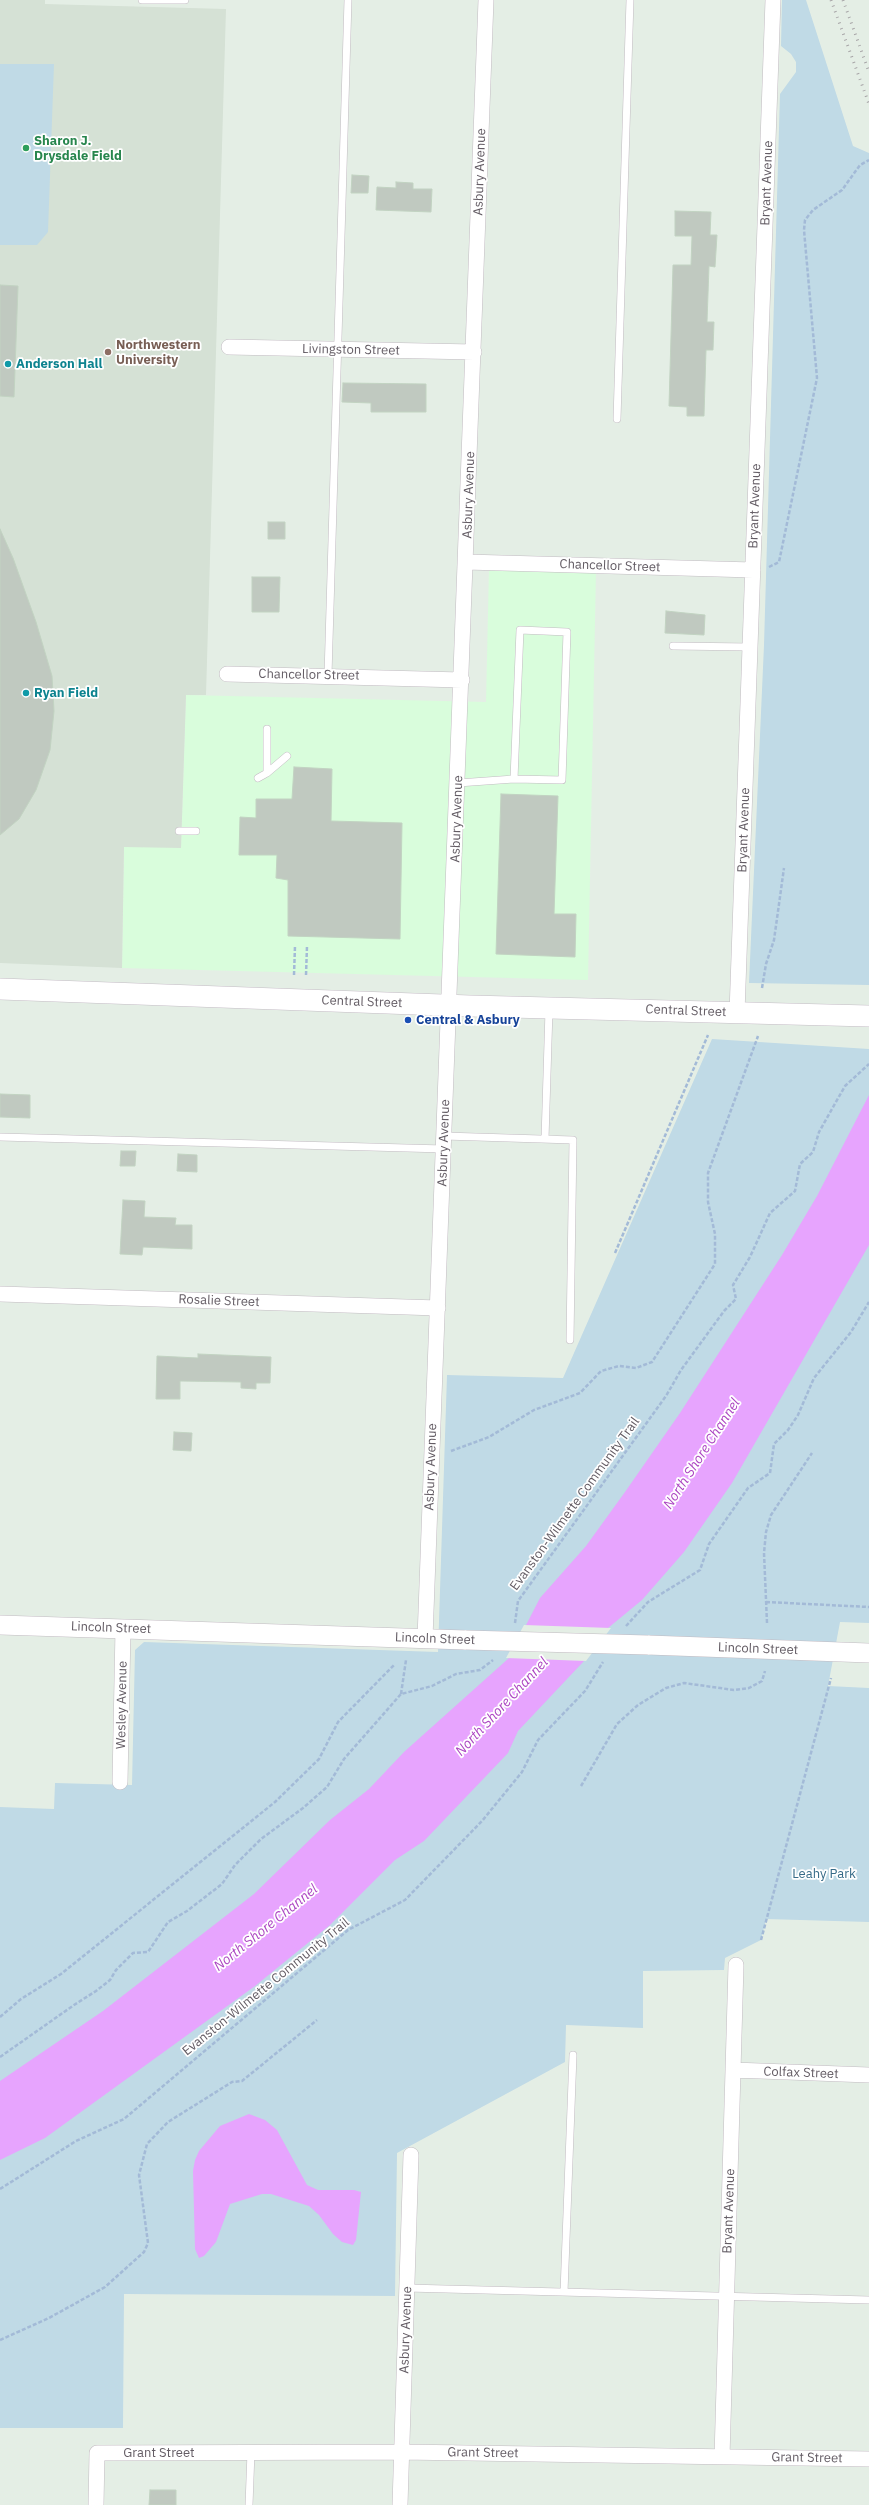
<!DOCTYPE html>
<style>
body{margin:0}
canvas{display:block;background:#e4eee5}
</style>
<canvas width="869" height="2505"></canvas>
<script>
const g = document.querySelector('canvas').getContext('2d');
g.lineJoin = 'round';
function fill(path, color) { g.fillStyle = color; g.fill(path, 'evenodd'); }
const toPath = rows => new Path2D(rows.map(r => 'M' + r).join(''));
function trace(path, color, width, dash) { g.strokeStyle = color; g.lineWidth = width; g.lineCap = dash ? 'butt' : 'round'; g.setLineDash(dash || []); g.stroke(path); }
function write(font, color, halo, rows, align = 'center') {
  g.font = font + ' "IBM Plex Sans",sans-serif'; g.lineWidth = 3.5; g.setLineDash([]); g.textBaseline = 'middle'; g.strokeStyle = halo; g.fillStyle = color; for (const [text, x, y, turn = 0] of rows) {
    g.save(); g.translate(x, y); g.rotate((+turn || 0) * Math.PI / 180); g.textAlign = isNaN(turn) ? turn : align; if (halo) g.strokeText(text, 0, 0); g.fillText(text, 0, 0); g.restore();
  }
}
const commercial = toPath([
 [489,568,596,570,588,980,122,968,124,847,181,847,186,695,486,702]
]);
const education = toPath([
 [0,0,45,0,45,4,226,9,206,695,186,695,181,848,124,847,122,968,0,963]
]);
const green = toPath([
 [782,0,806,0,853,146,869,153,869,985,749,983,764,645,780,94,796,72,796,62,791,54,781,46],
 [0,64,54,64,48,232,37,245,0,245],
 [712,1039,869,1049,869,1623,840,1622,828,1686,869,1688,869,1922,766,1919,761,1940,725,1958,724,1970,643,1971,643,2028,566,2025,565,2062,397,2153,395,2296,124,2294,123,2428,0,2428,0,1807,54,1809,55,1783,132,1785,135,1650,144,1642,438,1652,447,1375,563,1378]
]);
const water = toPath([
 [869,1095,869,1245,732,1483,684,1552,642,1600,608,1628,584,1661,518,1731,508,1753,424,1841,395,1860,330,1925,255,1986,45,2138,0,2160,0,2081,103,2011,254,1894,330,1820,369,1789,404,1752,509,1658,540,1598,586,1546,625,1492,680,1413,782,1255,817,1196],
 [249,2114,265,2120,277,2130,307,2185,318,2190,354,2190,361,2192,356,2240,353,2245,342,2242,333,2234,319,2215,309,2206,271,2194,262,2194,230,2204,216,2242,204,2256,199,2258,195,2249,193,2171,195,2160,199,2151,220,2126]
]);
const pier = toPath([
 [524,1625,611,1628,586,1661,506,1658]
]);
const building = toPath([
 [352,175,369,176,368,193,351,193,352,175],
 [396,182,413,183,413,189,432,189,431,212,376,210,377,187,396,188,396,182],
 [675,211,711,212,710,235,717,235,715,267,709,266,707,322,714,322,713,350,706,350,704,416,687,416,687,407,669,406,673,265,691,265,692,236,675,236,675,211],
 [0,285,18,286,14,397,0,396,0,285],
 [343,383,426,384,426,412,371,412,371,403,342,402,343,383],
 [268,522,285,522,285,539,268,539,268,522],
 [0,529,13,558,36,622,52,676,54,711,50,750,36,790,19,819,0,835,0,529],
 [252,577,280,577,279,612,252,612,252,577],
 [666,611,705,615,704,635,665,633,666,611],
 [294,767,332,769,331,821,402,823,400,939,288,936,288,880,276,878,277,855,239,855,240,817,256,818,256,799,292,799,294,767],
 [501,794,558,796,554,914,576,914,575,957,496,954,501,794],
 [0,1094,30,1095,30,1118,0,1117,0,1094],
 [121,1151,136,1151,135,1166,120,1166,121,1151],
 [178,1154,197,1155,197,1172,177,1171,178,1154],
 [123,1200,145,1201,144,1217,176,1218,175,1225,192,1225,192,1249,143,1247,142,1255,120,1254,123,1200],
 [198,1354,271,1357,270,1383,256,1383,256,1389,241,1388,241,1382,180,1381,180,1399,156,1399,157,1356,198,1358,198,1354],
 [174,1432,192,1433,191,1451,173,1450,174,1432],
 [150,2490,176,2490,176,2505,149,2505,150,2490]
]);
const path = toPath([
 [769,567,779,562,817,378,804,230,805,220,813,210,842,190,860,165,869,160],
 [294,975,295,946],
 [306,975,307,946],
 [762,988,766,964,774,940,784,868],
 [615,1253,708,1035],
 [451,1451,489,1437,534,1410,580,1393,601,1371,619,1366,636,1368,652,1362,715,1264,715,1234,708,1202,708,1173,758,1036],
 [766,1602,869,1607],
 [515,1623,518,1601,666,1396,681,1370,724,1311,736,1299,733,1285,750,1257,770,1213,795,1191,800,1164,813,1152,819,1132,845,1086,869,1064],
 [767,1623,764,1553,766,1532,771,1515,812,1453],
 [626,1626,648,1602,700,1570,709,1544,748,1488,770,1473,774,1444,788,1430,798,1415,814,1378,851,1332,869,1302],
 [401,1694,406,1660],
 [581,1786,617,1724,638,1705,666,1688,684,1683,734,1690,749,1688,762,1681,765,1671],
 [761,1940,831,1678],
 [0,2017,21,1999,61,1974,275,1802,319,1759,338,1722,394,1665],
 [0,2057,74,2005,96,1991,110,1980,116,1970,133,1953,148,1952,168,1922,187,1911,222,1884,235,1865,261,1839,303,1808,327,1787,344,1759,401,1694,432,1686,456,1674,480,1670,493,1660],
 [0,2189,76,2141,124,2119,348,1930,405,1900,482,1821,522,1772,538,1740,585,1691,603,1662],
 [0,2340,49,2318,105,2287,144,2252,148,2243,139,2175,147,2144,168,2122,232,2082,242,2081,317,2020]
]);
const service = toPath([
 [142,0,185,0],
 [617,419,630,0],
 [673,646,750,647],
 [328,675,348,0],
 [267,773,287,756],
 [258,778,267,773,267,729],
 [458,783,514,779,562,780,567,632,520,630,514,779],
 [179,831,196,831],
 [444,1136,573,1140,570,1340],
 [0,1137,444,1149],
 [545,1139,549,1010],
 [407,2288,869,2300],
 [564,2292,573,2055],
 [249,2505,251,2452]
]);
const minor = toPath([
 [229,347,474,352],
 [466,562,753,570],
 [227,674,462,680],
 [737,1013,773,0],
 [0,1294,438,1308],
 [425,1638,486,0],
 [120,1782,123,1629],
 [733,2070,869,2075],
 [722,2457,736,1965],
 [96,2505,97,2453,401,2452,869,2459],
 [400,2505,411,2155]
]);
const tertiary = toPath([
 [0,1625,466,1640],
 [648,1645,869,1653]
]);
const secondary = toPath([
 [0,989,470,1006,869,1016]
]);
const rail = toPath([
 [831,0,869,104],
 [843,0,869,72]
]);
const tertiaryBridge = toPath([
 [466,1640,648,1645]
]);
const markers = [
 [26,148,4,"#2e9e5b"],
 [108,352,4,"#8d6e63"],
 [8,364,4,"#0f9aa8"],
 [26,693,4,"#0f9aa8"],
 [408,1020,4,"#1a4fb4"]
];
const leisureNames = [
 ["Sharon J.",34,141],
 ["Drysdale Field",34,156]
];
const streetNames = [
 ["Asbury Avenue",480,172,-88],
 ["Bryant Avenue",767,183,-88],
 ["Livingston Street",351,350,1],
 ["Asbury Avenue",469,495,-88],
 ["Bryant Avenue",755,506,-88],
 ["Chancellor Street",610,566,2],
 ["Chancellor Street",309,675,1],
 ["Asbury Avenue",457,819,-88],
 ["Bryant Avenue",744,830,-88],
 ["Central Street",362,1002,2],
 ["Central Street",686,1011,2],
 ["Asbury Avenue",444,1143,-88],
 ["Rosalie Street",219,1301,2],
 ["Asbury Avenue",431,1467,-88],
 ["Evanston-Wilmette Community Trail",575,1504,-54],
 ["Lincoln Street",111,1628,2],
 ["Lincoln Street",435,1639,2],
 ["Lincoln Street",758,1649,2],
 ["Wesley Avenue",122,1705,-89],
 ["Evanston-Wilmette Community Trail",266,1987,-39],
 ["Colfax Street",801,2073,2],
 ["Bryant Avenue",729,2211,-88],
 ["Asbury Avenue",406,2330,-88],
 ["Grant Street",159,2453],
 ["Grant Street",483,2453,1],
 ["Grant Street",807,2458,1]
];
const educationNames = [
 ["Northwestern",116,345],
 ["University",116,360]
];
const cultureNames = [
 ["Anderson Hall",16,364],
 ["Ryan Field",34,693]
];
const transitNames = [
 ["Central & Asbury",416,1020]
];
const parkNames = [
 ["Leahy Park",824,1874]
];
const waterNames = [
 ["North Shore Channel",702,1454,-57],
 ["North Shore Channel",502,1707,-47],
 ["North Shore Channel",266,1928,-39]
];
fill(commercial, '#d9fddc');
fill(education, '#d5e1d5');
fill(green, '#c0dae6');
fill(water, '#e7a4fe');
fill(pier, '#e4eee5');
fill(building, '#c0c9c0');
trace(building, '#c2d3c2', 1);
trace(service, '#c2bbc2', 8);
trace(minor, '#c2bbc2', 16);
trace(tertiary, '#c2bbc2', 20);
trace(secondary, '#c4bcc5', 22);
trace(path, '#a3bad7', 2.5, [4, 2]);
trace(service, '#fff', 7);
trace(minor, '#fff', 15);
trace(tertiary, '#fff', 19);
trace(secondary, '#fff', 21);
trace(rail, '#a8a6a8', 3, [1, 5]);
trace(tertiaryBridge, '#c2bbc2', 20, []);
trace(tertiaryBridge, '#fff', 19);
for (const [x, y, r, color] of markers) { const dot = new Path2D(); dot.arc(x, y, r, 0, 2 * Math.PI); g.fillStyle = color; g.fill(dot); trace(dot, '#fff', 1.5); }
write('bold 13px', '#27864d', '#fff', leisureNames, 'left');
write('13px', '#635c64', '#fff', streetNames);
write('bold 13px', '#785e54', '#fff', educationNames, 'left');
write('bold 13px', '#0d838f', '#fff', cultureNames, 'left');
write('bold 13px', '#164399', '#fff', transitNames, 'left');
write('13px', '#376b88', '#fff', parkNames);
write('italic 14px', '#ac46c2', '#fff', waterNames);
</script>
